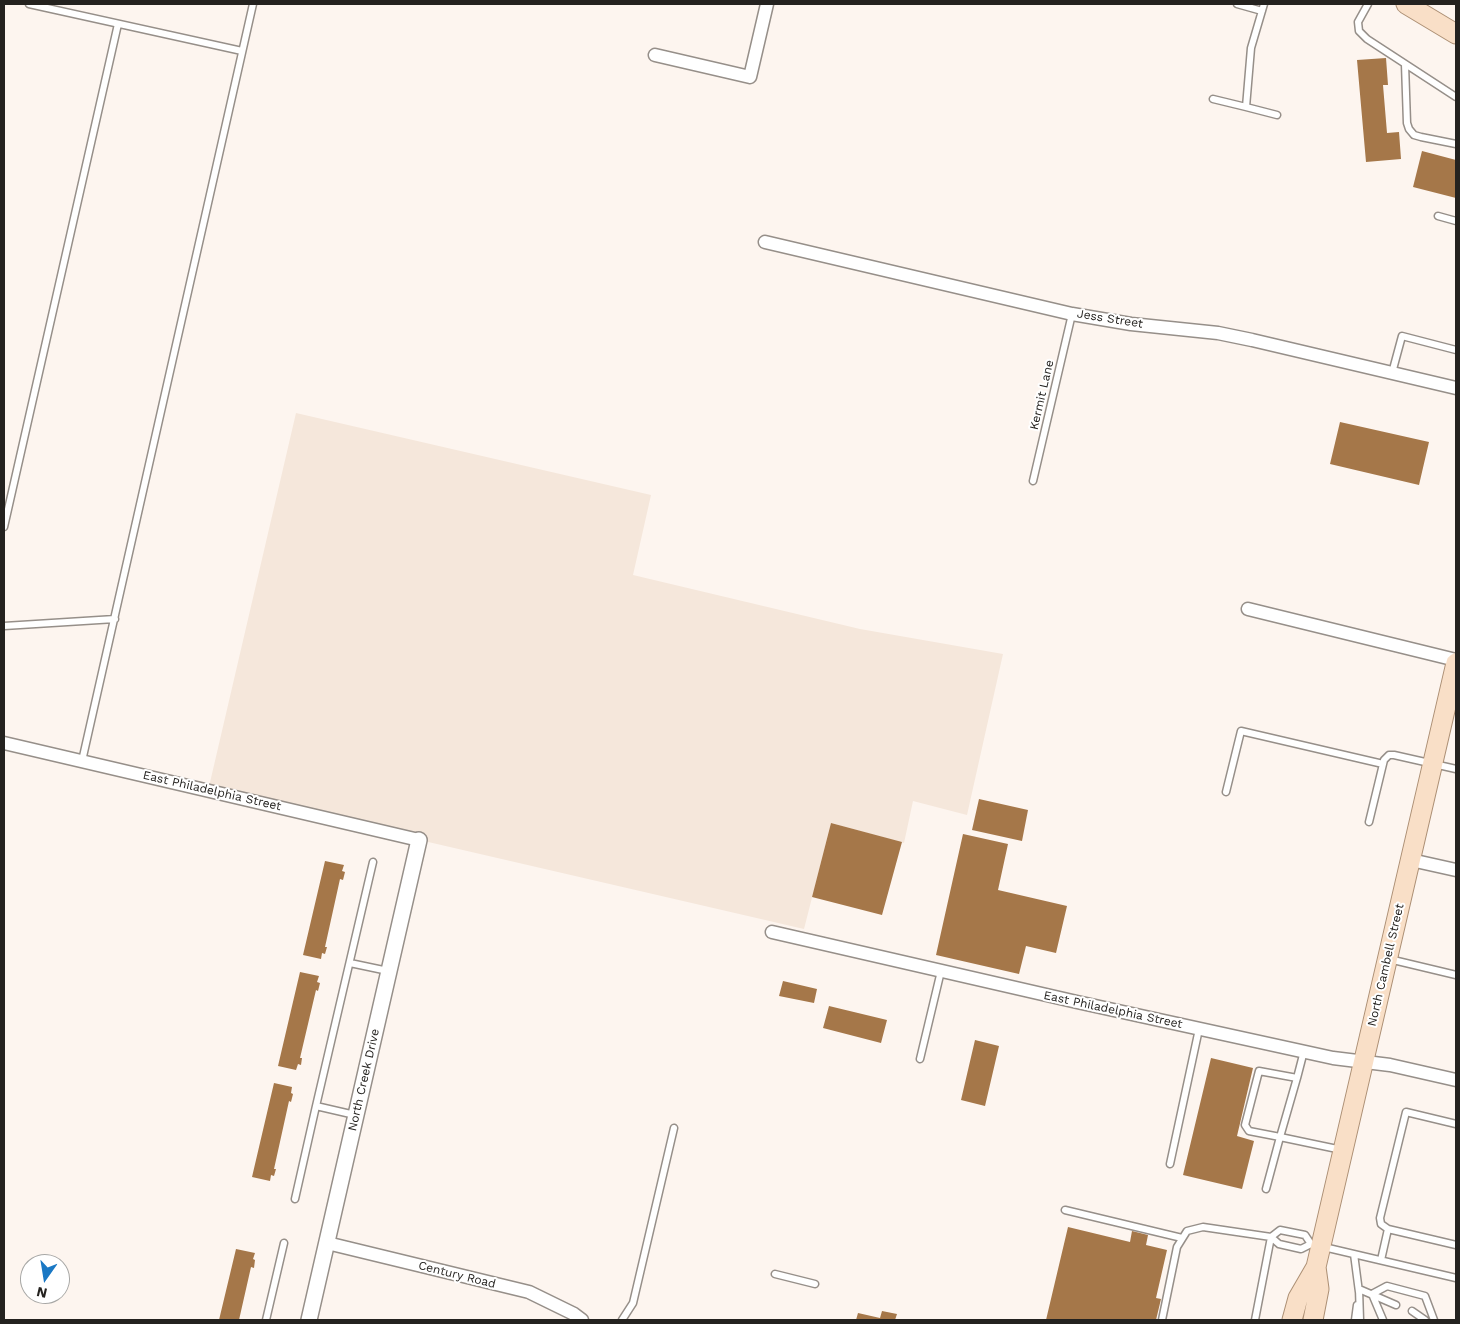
<!DOCTYPE html>
<style>
body{margin:0}
#map{position:relative;width:1460px;height:1324px;overflow:hidden;background:#fdf5ef;font-family:"Work Sans",sans-serif}
canvas{display:block}
.frame{position:absolute;inset:0;border:5px solid #24221f;pointer-events:none}
.north{position:absolute;left:20px;top:1254px;width:50px;height:50px;box-sizing:border-box;background:#fff;border:1px solid #a7a7a5;border-radius:50%;rotate:193deg;font-size:14px;font-weight:700;line-height:20px;text-align:center;color:#24221f}
.north::after{content:'';display:block;margin:auto;width:18px;height:22px;background:#1a78c4;clip-path:polygon(50% 0,100% 100%,50% 72%,0 100%)}
</style>
<div id="map">
<canvas width="1460" height="1324"></canvas>
<div class="frame"></div>
<div class="north">N</div>
</div>
<script>
const g = document.querySelector('canvas').getContext('2d');
g.lineJoin = 'round';
function fill(path, color) { g.fillStyle = color; g.fill(path, 'evenodd'); }
const toPath = rows => new Path2D(rows.map(r => 'M' + r).join(''));
function trace(path, color, width, dash) { g.strokeStyle = color; g.lineWidth = width; g.lineCap = dash ? 'butt' : 'round'; g.setLineDash(dash || []); g.stroke(path); }
function write(font, color, halo, rows, align = 'center') {
  g.font = font + ' "Work Sans",sans-serif'; g.lineWidth = 4; g.setLineDash([]); g.textBaseline = 'middle'; g.strokeStyle = halo; g.fillStyle = color; for (const [text, x, y, turn = 0] of rows) {
    g.save(); g.translate(x, y); g.rotate((+turn || 0) * Math.PI / 180); g.textAlign = isNaN(turn) ? turn : align; if (halo) g.strokeText(text, 0, 0); g.fillText(text, 0, 0); g.restore();
  }
}
const built = toPath([
 [296,413,651,495,633,575,860,629,1003,654,967,815,913,801,904,843,831,823,804,929,208,791]
]);
const building = toPath([
 [1386,58,1388,85,1383,85,1387,133,1399,132,1401,159,1366,162,1357,60],
 [1422,151,1456,160,1456,198,1413,187],
 [1340,422,1429,442,1419,485,1330,464],
 [979,799,1028,810,1022,841,972,830],
 [831,823,902,842,882,915,812,897],
 [963,834,1008,844,998,890,1067,906,1056,953,1026,946,1019,974,936,955],
 [325,861,344,865,342,871,345,872,343,880,340,879,325,947,327,947,325,954,322,953,321,959,303,955],
 [300,972,319,976,317,982,320,983,318,991,316,990,300,1058,302,1058,301,1065,298,1064,296,1070,278,1066],
 [783,981,817,989,814,1003,779,996],
 [829,1006,887,1020,881,1043,823,1028],
 [975,1040,999,1046,985,1106,961,1100],
 [1211,1058,1253,1068,1237,1136,1254,1141,1242,1189,1183,1175],
 [274,1083,292,1087,291,1093,293,1094,291,1102,289,1101,274,1169,276,1169,274,1176,271,1175,270,1181,252,1177],
 [1068,1227,1130,1242,1132,1231,1148,1235,1146,1245,1167,1250,1156,1298,1161,1299,1156,1320,1046,1320],
 [236,1249,255,1253,253,1259,255,1260,254,1268,251,1267,239,1320,219,1320],
 [882,1311,897,1314,895,1320,856,1320,858,1313,880,1318]
]);
const service = toPath([
 [29,4,242,51],
 [1237,4,1262,11],
 [1368,4,1358,22,1359,31,1367,39,1456,97],
 [1405,64,1407,123,1409,129,1414,135,1421,137,1456,144],
 [1213,99,1246,107,1251,48,1264,4],
 [1246,107,1277,115],
 [1438,216,1456,221],
 [1392,373,1402,336,1456,350],
 [1033,481,1072,314],
 [4,527,118,24],
 [4,626,115,619],
 [82,761,253,4],
 [1226,792,1241,731,1383,764],
 [1369,822,1384,760,1389,755,1394,755,1456,769],
 [1389,959,1456,975],
 [350,963,388,971],
 [920,1059,941,971],
 [1297,1078,1259,1071,1245,1125,1249,1131,1280,1137,1297,1078,1304,1051],
 [316,1106,373,862],
 [1170,1164,1199,1029],
 [1266,1189,1280,1137,1342,1150],
 [295,1199,316,1106,355,1115],
 [1065,1210,1182,1238],
 [1388,1229,1456,1245],
 [1354,1254,1359,1292],
 [1381,1260,1388,1229,1381,1224,1380,1218,1406,1112,1456,1124],
 [775,1274,815,1284],
 [1372,1294,1387,1286,1425,1296,1434,1320],
 [1372,1294,1383,1320],
 [1412,1311,1425,1320],
 [266,1320,284,1243],
 [622,1320,633,1303,674,1128],
 [1162,1320,1177,1247,1187,1231,1203,1227,1271,1237,1279,1244,1301,1249,1311,1244,1456,1278],
 [1255,1320,1271,1237,1280,1230,1305,1235,1311,1244],
 [1355,1320,1357,1305],
 [1360,1320,1359,1289,1396,1305]
]);
const minor = toPath([
 [655,55,750,77,767,4],
 [765,242,1072,314,1131,324,1218,333,1252,340,1456,388],
 [1248,609,1456,660],
 [4,743,419,840],
 [1411,860,1456,870],
 [772,932,1077,1002,1333,1058,1390,1065,1456,1080],
 [327,1243,529,1292,574,1314,582,1320]
]);
const tertiary = toPath([
 [309,1320,419,840]
]);
const primary = toPath([
 [1406,4,1456,34],
 [1292,1320,1298,1298,1316,1267],
 [1313,1320,1319,1289,1316,1267,1456,663]
]);
const streetNames = [
 ["Jess Street",1110,319,9],
 ["Kermit Lane",1042,395,-77],
 ["East Philadelphia Street",212,791,13],
 ["North Cambell Street",1386,965,-77],
 ["East Philadelphia Street",1113,1010,12],
 ["North Creek Drive",364,1080,-77],
 ["Century Road",457,1275,14]
];
fill(built, '#f5e7db');
fill(building, '#a57749');
trace(service, '#968f89', 9);
trace(minor, '#968f89', 15);
trace(tertiary, '#968f89', 18);
trace(primary, '#ac8f74', 21);
trace(service, '#fff', 6);
trace(minor, '#fff', 12);
trace(tertiary, '#fff', 15);
trace(primary, '#f9dfc7', 19);
write('12px', '#24221f', '#fff', streetNames);
</script>
